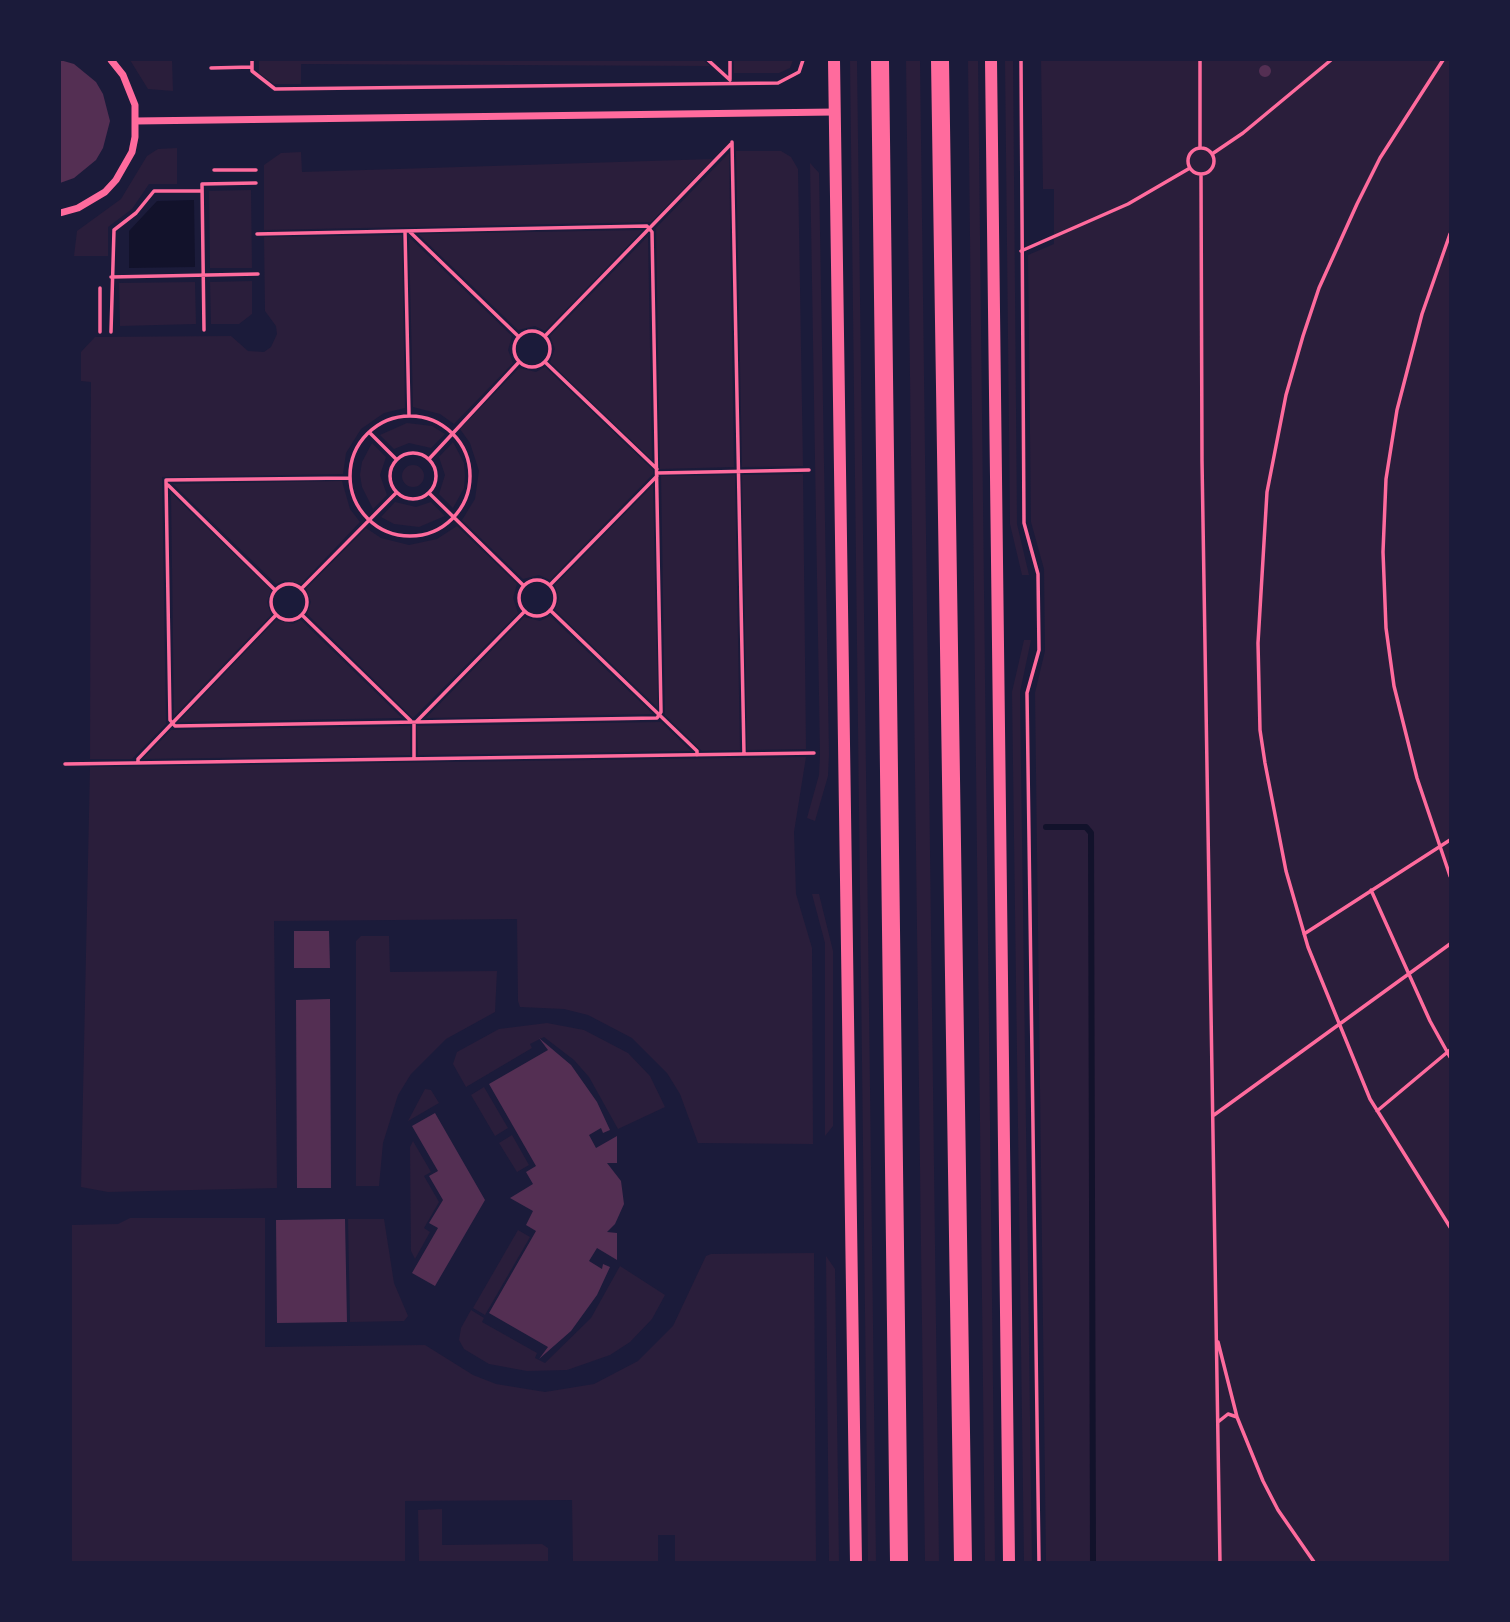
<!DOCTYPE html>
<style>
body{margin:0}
#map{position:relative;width:1510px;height:1622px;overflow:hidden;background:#1b1b3a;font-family:Merriweather,serif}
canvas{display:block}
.frame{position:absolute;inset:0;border:61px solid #1b1b3a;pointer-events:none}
</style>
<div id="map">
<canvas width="1510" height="1622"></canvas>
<div class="frame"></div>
</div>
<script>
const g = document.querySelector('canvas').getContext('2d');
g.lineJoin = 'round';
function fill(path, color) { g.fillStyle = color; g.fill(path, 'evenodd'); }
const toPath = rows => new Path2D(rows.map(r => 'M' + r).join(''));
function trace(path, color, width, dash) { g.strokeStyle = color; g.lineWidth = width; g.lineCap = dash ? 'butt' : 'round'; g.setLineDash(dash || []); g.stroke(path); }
const green = toPath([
 [130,60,172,60,173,91,148,89],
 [259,60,703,60,710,66,301,64,301,84,274,84,259,73],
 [734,60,793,60,790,68,779,73,734,73],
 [850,60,857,60,876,1562,868,1562],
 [906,60,920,60,939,1562,925,1562],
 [968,60,978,60,995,1562,985,1562],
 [1005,60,1013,60,1017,524,1029,575,1022,575,1010,524],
 [1041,60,1450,60,1450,1562,1046,1562,1035,693,1045,651,1044,569,1031,522,1028,255,1054,244,1054,189,1043,189],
 [177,148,177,184,149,184,132,209,108,227,108,256,74,256,77,231,121,199,147,156,158,149],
 [736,151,781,151,791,157,798,169,803,466,742,467],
 [301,152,302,172,713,159,651,222,264,230,264,165,281,153],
 [729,153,734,467,660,469,656,228],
 [810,163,819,173,829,754,828,776,815,821,807,818,819,775,820,755],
 [251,190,252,268,210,268,209,191],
 [643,230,545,331,535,326,518,330,418,234],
 [402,235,405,408,384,413,361,429,346,453,343,474,162,477,166,724,132,759,90,759,91,382,81,381,81,352,95,337,231,336,248,351,264,352,271,347,277,334,276,326,265,311,264,237],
 [648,236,652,460,550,362,555,349,550,336],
 [409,237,512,336,508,350,513,363,454,424,440,414,413,407],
 [252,281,252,314,239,324,211,324,210,282],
 [195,282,196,324,120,326,119,283],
 [545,367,653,470,653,474,550,580,539,575,523,579,462,520,475,499,479,471,470,443,460,429,519,368,536,372],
 [407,423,432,426,445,434,431,448,409,443,394,449,380,435],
 [453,442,464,463,465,476,464,488,453,508,439,494,445,475,439,457],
 [372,443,386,457,380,475,387,495,373,509,362,487,360,475,362,462],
 '402 476a11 11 0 1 1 22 0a11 11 0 1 1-22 0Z',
 [803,474,806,749,747,750,742,475],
 [735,475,740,750,702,751,665,715,661,476],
 [342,481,350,509,360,522,301,584,285,580,276,584,173,484],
 [653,485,658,708,555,610,559,598,555,585],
 [171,493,271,590,267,602,271,615,174,716],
 [395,502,416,507,431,502,445,516,419,527,394,524,381,517],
 [457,526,517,584,513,598,518,613,413,718,307,614,311,602,306,589,366,528,381,538,409,545,437,539],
 [550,616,653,714,426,718,524,617,540,621],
 [276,620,293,624,301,620,402,718,178,722],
 [1024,640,1031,640,1020,692,1032,1562,1024,1562,1012,692],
 [661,722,691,751,418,755,417,726],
 [410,726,410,755,143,759,171,730],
 [806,757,794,832,796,894,812,948,813,1144,698,1143,680,1094,667,1073,632,1038,588,1015,564,1009,520,1007,518,1001,517,919,274,921,277,1188,108,1192,81,1187,90,767],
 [812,894,819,894,833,951,833,1126,825,1136,825,943],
 [361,936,389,936,390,972,497,971,495,1012,446,1039,411,1074,398,1095,383,1143,379,1186,356,1186,356,941],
 [547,1023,584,1030,628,1053,650,1076,665,1107,618,1129,589,1077,574,1060,544,1037,530,1044,532,1048,466,1087,453,1064,457,1052,499,1029],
 [484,1087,508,1128,495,1136,471,1095],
 [425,1089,431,1090,439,1103,408,1121],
 [512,1135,529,1165,517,1172,499,1143],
 [413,1141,431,1172,424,1176,439,1202,424,1228,430,1232,415,1259,411,1251,410,1147],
 [130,1218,265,1218,265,1347,425,1345,473,1375,496,1384,545,1392,594,1384,638,1361,673,1326,706,1256,711,1254,814,1253,816,1562,675,1562,675,1535,658,1535,658,1562,573,1562,572,1500,405,1501,405,1562,72,1562,72,1225,118,1224],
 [348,1219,384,1219,394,1283,408,1316,404,1321,350,1322],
 [518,1230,530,1237,485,1315,473,1308],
 [826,1256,835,1269,839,1562,829,1562],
 [620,1266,665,1295,652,1319,630,1342,610,1355,567,1370,527,1371,489,1364,464,1349,459,1340,461,1328,471,1310,484,1318,482,1322,537,1353,535,1358,545,1363,591,1318],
 [442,1509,442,1545,542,1544,548,1548,548,1562,419,1562,418,1510]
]);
const water = toPath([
 [194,200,195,267,129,268,129,231,157,201]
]);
const stream = toPath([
 [1046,827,1086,827,1091,833,1093,1562]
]);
const building = toPath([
 [60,60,74,64,96,82,103,94,110,121,103,148,96,160,74,178,60,183],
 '1259 71a6 6 0 1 1 12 0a6 6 0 1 1-12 0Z',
 [294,931,329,931,330,968,294,968],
 [330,999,331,1188,297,1188,296,1000],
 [539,1038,571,1065,597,1102,610,1130,603,1133,601,1128,589,1135,596,1148,617,1136,617,1163,607,1163,621,1181,624,1204,615,1224,607,1232,617,1233,617,1260,597,1248,589,1261,602,1269,603,1264,610,1267,597,1295,571,1331,539,1359,548,1347,489,1313,536,1231,526,1225,533,1211,510,1198,533,1184,526,1172,536,1166,489,1084,548,1050],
 [435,1113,485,1200,435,1286,412,1273,438,1228,429,1223,443,1200,429,1176,438,1171,412,1126],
 [345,1219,347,1322,277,1323,276,1220]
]);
const path = toPath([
 [252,60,252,71,275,89,778,83,799,72,803,60],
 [708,60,730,80],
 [1021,60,1024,523,1038,574,1039,650,1027,693,1039,1562],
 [1200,60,1200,148],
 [1443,60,1380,158,1357,204,1319,288,1303,336,1286,395,1267,492,1258,643,1260,730,1265,763,1286,871,1308,947,1370,1099,1450,1227],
 [211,68,252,67],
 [730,79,730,60],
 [732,142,744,754],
 '1188 161a13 13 0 1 1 26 0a13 13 0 1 1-26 0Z',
 [1212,154,1243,133,1331,60],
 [214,170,256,170],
 [1201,174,1202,461,1220,1562],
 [405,231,409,416],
 [410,232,518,336],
 [257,234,647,226,652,232,661,712,657,718,175,726,170,720,166,480,350,478],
 [1450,234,1422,314,1397,410,1386,479,1383,552,1386,628,1394,686,1417,778,1450,876],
 [1021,251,1128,204,1190,168],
 [111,277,258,274],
 [100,288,100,332],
 [204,330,202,184,256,183],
 '514 349a18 18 0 1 1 36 0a18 18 0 1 1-36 0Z',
 [111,332,114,230,136,213,154,191,202,191],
 [545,336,731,144],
 [545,362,657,469],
 '350 476a60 60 0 1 1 120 0a60 60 0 1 1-120 0Z',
 [369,432,396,459],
 '390 476a23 23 0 1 1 46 0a23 23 0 1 1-46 0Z',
 [429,459,519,362],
 [657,473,809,470],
 [168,485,275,590],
 [429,493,523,585],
 '519 598a18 18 0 1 1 36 0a18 18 0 1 1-36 0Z',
 '271 602a18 18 0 1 1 36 0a18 18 0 1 1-36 0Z',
 [550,585,657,476],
 [301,589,396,493],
 [550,610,697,751,697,755],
 [302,615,411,721],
 [414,722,414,759],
 [416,722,525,611],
 [138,762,138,759,276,615],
 [65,764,814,753],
 [1371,890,1430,1021,1450,1057],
 [1304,934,1450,840],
 [1377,1111,1450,1050],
 [1214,1115,1450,944],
 [1218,1342,1237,1417,1263,1481,1278,1510,1314,1562],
 [1218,1422,1228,1414,1237,1417]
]);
const minor = toPath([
 [136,121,834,112],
 [60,213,78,208,105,192,116,180,132,152,135,137,135,105,123,75,111,60]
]);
const tertiary = toPath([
 [834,60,856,1562],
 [991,60,1009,1562]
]);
const primary = toPath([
 [880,60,899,1562],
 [940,60,963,1562]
]);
fill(green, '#2a1e3b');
fill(water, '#12122b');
trace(stream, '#12122b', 6);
fill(building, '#542f53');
trace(path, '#ff6b9d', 3.5);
trace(minor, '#ff6b9d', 7);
trace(tertiary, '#ff6b9d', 12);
trace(primary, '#ff6b9d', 18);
</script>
